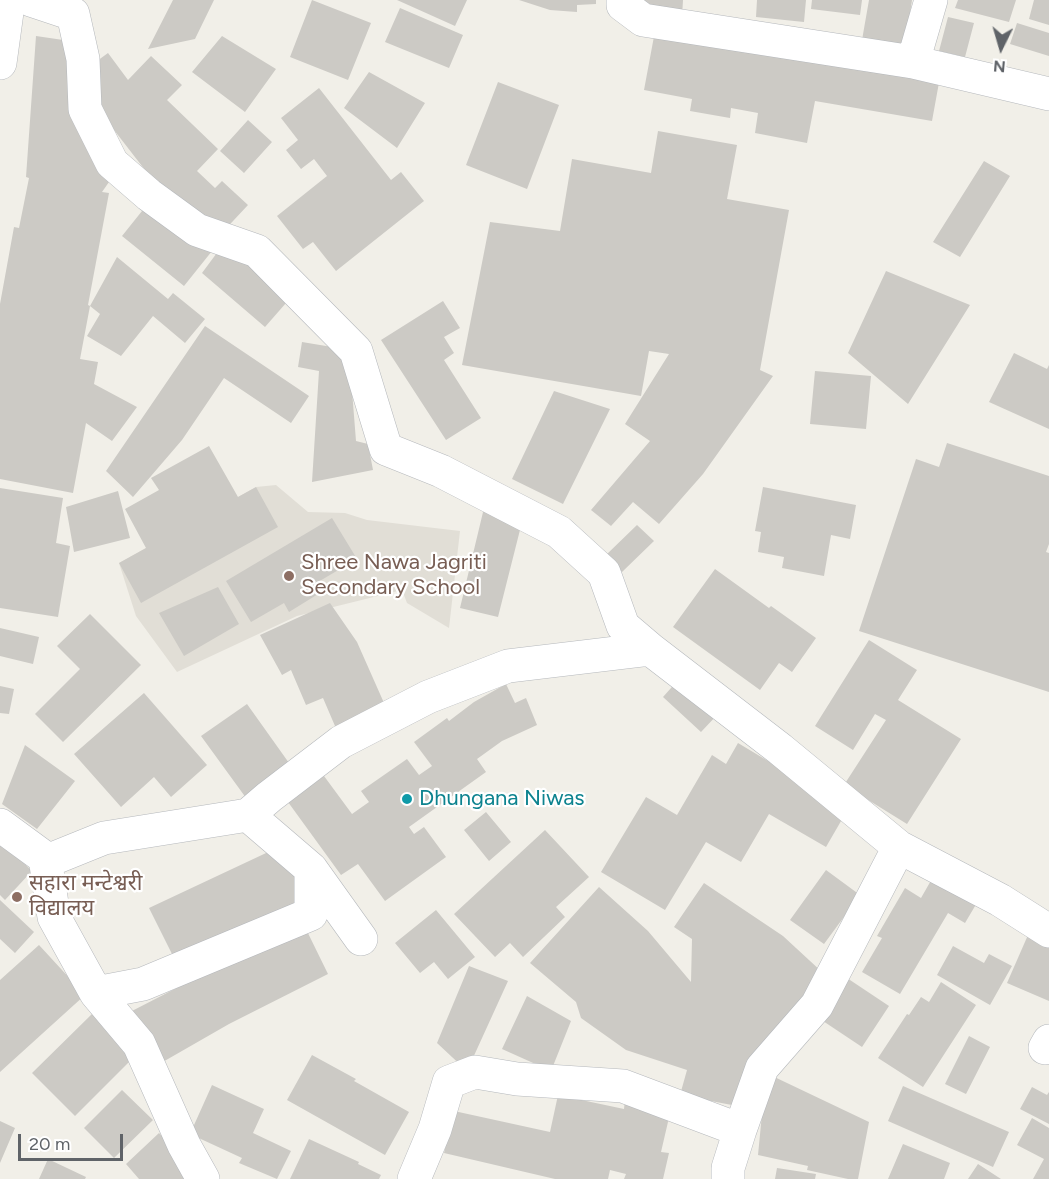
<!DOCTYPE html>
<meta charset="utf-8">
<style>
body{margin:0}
#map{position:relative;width:1049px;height:1179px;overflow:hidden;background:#f1efe8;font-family:Figtree,sans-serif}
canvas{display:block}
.north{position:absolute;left:971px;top:18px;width:60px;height:60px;-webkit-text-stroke:4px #fff;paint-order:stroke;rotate:185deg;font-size:16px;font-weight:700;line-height:24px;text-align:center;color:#5f6368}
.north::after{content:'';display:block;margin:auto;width:21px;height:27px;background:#5f6368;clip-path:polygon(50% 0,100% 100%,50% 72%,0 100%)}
.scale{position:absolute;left:18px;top:1134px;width:105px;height:27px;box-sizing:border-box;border:3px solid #5f6368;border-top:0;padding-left:8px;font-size:18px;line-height:21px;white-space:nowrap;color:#5f6368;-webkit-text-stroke:4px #fff;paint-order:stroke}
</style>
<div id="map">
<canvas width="1049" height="1179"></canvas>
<div class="north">N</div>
<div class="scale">20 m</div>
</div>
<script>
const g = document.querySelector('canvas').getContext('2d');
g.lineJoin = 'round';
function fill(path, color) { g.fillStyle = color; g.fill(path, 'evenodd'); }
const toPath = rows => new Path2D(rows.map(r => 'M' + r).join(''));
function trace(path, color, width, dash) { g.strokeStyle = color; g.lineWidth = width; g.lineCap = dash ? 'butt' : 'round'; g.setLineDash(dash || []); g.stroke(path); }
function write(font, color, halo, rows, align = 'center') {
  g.font = font + ' Figtree,"Noto Sans Devanagari",sans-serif'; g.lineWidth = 4.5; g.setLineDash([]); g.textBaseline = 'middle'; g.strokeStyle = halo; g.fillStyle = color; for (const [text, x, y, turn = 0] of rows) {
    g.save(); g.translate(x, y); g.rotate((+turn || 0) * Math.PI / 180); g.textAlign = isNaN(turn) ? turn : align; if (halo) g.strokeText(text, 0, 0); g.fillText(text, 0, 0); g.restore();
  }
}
const education = toPath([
 [276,485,308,512,345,513,367,520,460,531,449,628,407,603,402,590,297,616,177,672,136,616,119,563,256,487]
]);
const building = toPath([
 [173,0,214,0,195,39,148,49],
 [312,0,371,23,348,80,290,57],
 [397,0,467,0,455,26],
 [519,0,596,0,596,4,577,5,577,12,550,10],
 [642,0,683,0,682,17,642,15],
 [757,0,806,0,804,22,756,17],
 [812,0,862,0,860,15,811,9],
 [869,0,912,0,905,48,862,40],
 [958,0,1016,0,1009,22,955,8],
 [1034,0,1049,0,1049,25,1029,19],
 [400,8,463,35,449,68,385,42],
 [948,17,974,23,965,57,939,51],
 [1017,23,1049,33,1049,56,1010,44],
 [655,31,940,77,932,121,815,101,807,143,755,133,758,113,731,108,730,118,690,111,692,99,644,90],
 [36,36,70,41,116,172,102,192,109,193,88,305,90,306,80,359,98,362,94,384,137,407,112,441,86,423,73,493,0,479,0,304,14,227,19,228,29,178,26,177],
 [222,36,276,69,245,112,192,72],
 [108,53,128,80,151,56,182,85,167,100,218,149,197,171,215,188,222,181,248,205,219,236,187,218,145,170,97,108,86,69],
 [369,72,425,103,397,148,344,108],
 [498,82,559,105,527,189,466,165],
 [319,88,391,180,401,172,424,201,336,271,313,242,303,249,277,216,327,176,314,159,301,169,286,150,298,140,281,118],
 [248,120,272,142,244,173,220,151],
 [658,131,737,145,727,199,789,210,760,370,773,376,703,474,659,524,633,502,611,526,591,510,650,441,625,424,669,354,649,351,641,396,462,365,490,222,560,231,572,159,651,173],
 [984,161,1010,176,960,257,933,242],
 [150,201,212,251,184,286,122,236],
 [225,242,293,295,265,327,202,273],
 [117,257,168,299,173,293,205,319,185,343,153,316,121,356,87,336,100,314,90,306],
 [886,271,970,305,908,404,848,353],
 [443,301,460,328,444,337,454,353,444,360,481,418,446,440,381,340],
 [205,326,309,396,291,423,224,378,182,440,133,497,106,471],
 [302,342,356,351,351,378,356,441,368,444,373,470,312,482,319,371,298,367],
 [1014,353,1047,369,1049,365,1049,429,989,402],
 [815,371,871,376,866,429,810,424],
 [554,391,610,409,563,504,512,479],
 [947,443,1049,476,1049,544,1046,552,1049,553,1049,692,859,631,916,459,939,467],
 [209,446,238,497,256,487,278,527,141,603,119,563,146,548,125,509,159,490,151,478],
 [763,487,856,505,850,539,831,535,824,576,782,568,784,557,758,552,761,532,755,531],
 [0,488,63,498,56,543,70,546,58,617,0,608],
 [118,491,130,538,74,552,66,507],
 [484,508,523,518,498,617,460,608],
 [332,518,357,559,318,582,323,591,289,612,284,603,251,622,226,581],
 [637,525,654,541,622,572,606,555],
 [715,569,769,608,771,606,816,638,792,672,779,663,760,690,673,627],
 [218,587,239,624,184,656,159,613],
 [330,603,357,642,388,712,338,733,323,698,306,705,291,670,282,675,260,635],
 [90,614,141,665,63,742,35,714,80,669,57,646],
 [0,628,39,637,33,664,0,656],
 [869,640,917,670,898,700,961,739,907,824,844,785,886,720,875,714,853,750,815,726],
 [679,679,718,714,701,732,663,697],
 [506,684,515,703,526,698,537,725,502,741,477,759,486,772,409,827,414,834,424,827,446,857,385,901,358,864,341,875,288,802,324,776,352,814,369,802,361,791,407,759,419,775,432,766,414,742,447,718,449,721,474,702],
 [0,686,14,689,9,714,0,713],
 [144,693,207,765,171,797,154,777,121,807,74,754],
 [247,704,294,770,249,802,201,736],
 [738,743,848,809,826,847,769,814,741,862,706,842,665,910,601,872,646,797,677,815,712,755,726,764],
 [25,745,75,781,37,829,2,804],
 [486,812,511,842,489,861,464,830],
 [545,830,589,877,556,907,565,917,523,957,510,943,495,957,454,914],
 [0,840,32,871,5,900,0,895],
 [281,846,307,899,176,962,149,908],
 [826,870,860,895,824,944,790,920],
 [937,870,981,896,965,923,948,913,900,994,862,972,882,938,877,936,905,888,921,898],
 [704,883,783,936,822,972,737,1106,680,1095,687,1070,626,1050,581,1018,576,1002,530,963,599,887,648,931,691,982,692,939,674,927],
 [0,900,34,932,15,953,0,939],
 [436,910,475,957,448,979,434,962,420,973,395,943],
 [303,923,328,974,229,1024,161,1063,130,1012],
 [1028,935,1049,944,1049,1001,1007,983],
 [39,945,85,995,0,1072,0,980],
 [953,946,984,963,989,954,1012,966,990,1005,937,975],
 [469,966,508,981,467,1071,437,1043],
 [847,978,889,1006,862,1047,820,1019],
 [941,982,976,1005,923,1087,878,1058,907,1014,909,1015,921,997,929,1002],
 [527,996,571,1021,551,1071,502,1049],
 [93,1013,136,1055,75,1116,32,1073],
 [969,1036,990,1047,966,1094,945,1084],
 [312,1055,356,1079,354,1081,409,1112,385,1155,287,1100],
 [766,1073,869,1122,858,1179,848,1179,807,1170,808,1166,758,1155],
 [212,1085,264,1109,253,1133,291,1151,277,1179,239,1163,242,1158,190,1134],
 [903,1086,1009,1132,993,1167,888,1121],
 [1032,1087,1047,1095,1049,1092,1049,1124,1020,1109],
 [122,1090,153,1120,114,1158,84,1128],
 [558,1095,624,1109,625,1099,671,1109,661,1152,669,1153,663,1179,624,1179,626,1174,610,1170,608,1179,555,1179,444,1153,454,1111,550,1132],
 [1032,1118,1049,1128,1049,1179,1033,1179,1044,1159,1017,1145],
 [0,1121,15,1128,0,1163],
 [159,1133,177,1152,185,1179,139,1179,126,1164],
 [309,1139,359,1162,358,1164,381,1175,379,1179,290,1179],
 [903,1144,950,1163,944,1179,888,1179],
 [48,1159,86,1177,85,1179,39,1179],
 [978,1164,1001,1179,968,1179],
 [777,1168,816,1174,815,1179,775,1179]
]);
const minor = toPath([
 [31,0,73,14,83,59,85,109,112,163,149,195,197,230,257,251,356,351,386,449,441,471,559,532,604,573,623,626,650,649,780,749,899,847,1000,900,1049,931],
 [623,0,623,5,643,20,913,62,931,0],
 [913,62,1049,94],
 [0,63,7,12,6,0],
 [248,815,311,869,361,939],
 [0,825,45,858],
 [311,869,311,914,143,984,96,993,54,917,45,858,52,859,104,838,248,815,269,797,341,742,428,697,508,666,650,649],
 [96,993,139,1044,184,1145,203,1179],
 [1045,1048,1049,1041],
 [414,1179,435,1129,449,1082,475,1072,517,1079,623,1086,740,1130],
 [728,1179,728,1168,740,1130,762,1068,817,1005,899,847]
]);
const markers = [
 [289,576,6,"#8d6e63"],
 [407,799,6,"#0f9aa8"],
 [17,897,6,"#8d6e63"]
];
const educationNames = [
 ["Shree Nawa Jagriti",301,563],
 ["Secondary School",301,588],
 ["सहारा मन्टेश्वरी",29,884],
 ["विद्यालय",29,909]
];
const cultureNames = [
 ["Dhungana Niwas",419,799]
];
fill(education, '#e1ded6');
fill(building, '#cccac5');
trace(minor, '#b5b8bc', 34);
trace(minor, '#fff', 33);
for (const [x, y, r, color] of markers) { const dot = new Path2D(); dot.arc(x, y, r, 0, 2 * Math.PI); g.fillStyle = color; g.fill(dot); trace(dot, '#fff', 2); }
write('22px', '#785e54', '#fff', educationNames, 'left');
write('22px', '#0d838f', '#fff', cultureNames, 'left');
</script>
